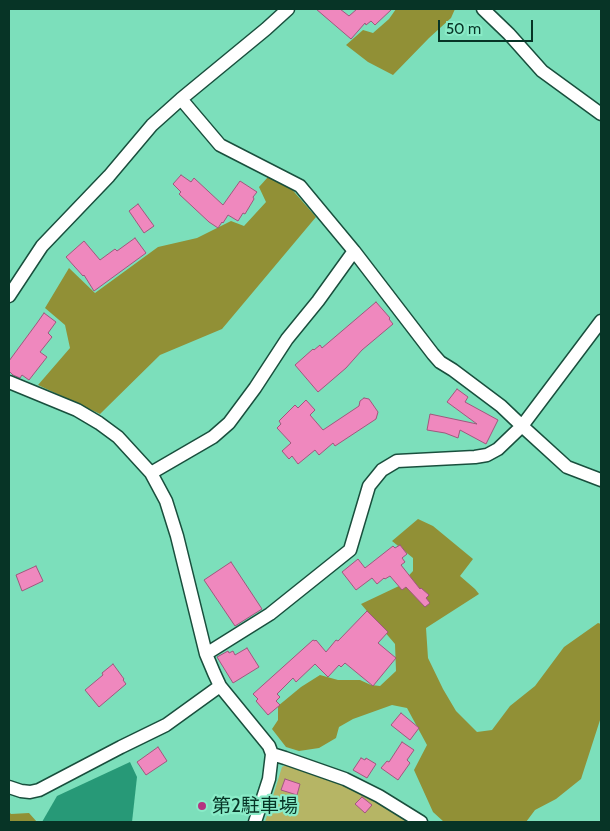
<!DOCTYPE html>
<meta charset="utf-8">
<style>
body{margin:0}
#map{position:relative;width:610px;height:831px;overflow:hidden;background:#7cdfbb;font-family:Cabin,sans-serif}
canvas{display:block}
.frame{position:absolute;inset:0;border:10px solid #073426;pointer-events:none}
.scale{position:absolute;left:438px;top:20px;width:95px;height:22px;box-sizing:border-box;border:2px solid #073426;border-top:0;padding-left:6px;font-size:15px;line-height:18px;white-space:nowrap;color:#073426;-webkit-text-stroke:4px #8aecc8;paint-order:stroke}
</style>
<div id="map">
<canvas width="610" height="831"></canvas>
<div class="frame"></div>
<div class="scale">50 m</div>
</div>
<script>
const g = document.querySelector('canvas').getContext('2d');
g.lineJoin = 'round';
function fill(path, color) { g.fillStyle = color; g.fill(path, 'evenodd'); }
const toPath = rows => new Path2D(rows.map(r => 'M' + r).join(''));
function trace(path, color, width, dash) { g.strokeStyle = color; g.lineWidth = width; g.lineCap = dash ? 'butt' : 'round'; g.setLineDash(dash || []); g.stroke(path); }
function write(font, color, halo, rows, align = 'center') {
  g.font = font + ' Cabin,"Noto Sans JP",sans-serif'; g.lineWidth = 4.5; g.setLineDash([]); g.textBaseline = 'middle'; g.strokeStyle = halo; g.fillStyle = color; for (const [text, x, y, turn = 0] of rows) {
    g.save(); g.translate(x, y); g.rotate((+turn || 0) * Math.PI / 180); g.textAlign = isNaN(turn) ? turn : align; if (halo) g.strokeText(text, 0, 0); g.fillText(text, 0, 0); g.restore();
  }
}
const green = toPath([
 [286,765,305,770,349,786,393,810,409,822,265,822,282,767]
]);
const forest = toPath([
 [396,9,455,9,451,18,429,38,393,75,368,62,346,45,363,30,373,33,389,19],
 [268,177,289,186,316,217,222,329,160,355,100,414,38,385,70,348,65,325,45,308,69,268,95,293,158,247,197,238,231,221,244,226,266,202,259,187],
 [418,519,433,526,473,559,460,576,475,589,479,594,426,628,428,658,443,689,456,711,477,732,492,730,510,706,535,686,564,647,598,623,601,624,601,717,581,779,556,799,535,810,526,822,444,822,433,812,414,770,427,745,407,708,392,705,353,719,339,727,336,738,319,748,299,751,286,747,272,729,278,720,278,706,301,687,320,675,338,680,360,680,371,685,380,686,396,671,395,644,361,604,399,586,413,571,413,558,392,541],
 [9,812,11,814,29,813,37,822,9,822]
]);
const water = toPath([
 [130,762,137,777,132,822,42,822,57,796]
]);
const building = toPath([
 [316,9,340,9,349,16,357,9,392,9,375,25,371,21,366,25,365,23,351,39,316,9],
 [181,175,191,182,194,178,223,205,240,181,257,192,253,197,254,199,245,214,243,213,238,221,228,215,223,223,222,222,218,228,209,222,179,194,181,192,173,184,181,175],
 [138,204,154,226,144,233,129,211,138,204],
 [135,238,146,253,94,291,84,275,83,276,66,257,84,241,100,260,115,249,117,251,135,238],
 [376,302,390,318,389,319,393,324,362,350,346,368,318,392,295,365,313,349,314,350,320,345,322,348,376,302],
 [44,313,56,322,48,333,52,337,40,352,47,357,29,380,22,375,20,378,13,375,9,371,9,361,37,323,44,313],
 [457,389,468,397,465,402,498,420,486,444,460,430,458,438,445,433,427,430,430,414,477,424,447,402,457,389],
 [364,398,369,399,378,412,376,419,335,446,333,443,319,455,315,450,298,464,292,456,289,459,282,451,291,443,277,428,281,424,279,421,295,405,298,408,306,400,315,410,310,415,323,430,359,406,360,401,364,398],
 [400,545,407,554,402,558,405,562,401,565,420,589,421,588,429,595,426,598,430,603,425,607,406,587,402,590,390,576,385,579,384,578,377,584,372,578,356,590,342,572,358,559,365,568,393,546,395,548,400,545],
 [231,562,262,609,235,626,204,580,231,562],
 [36,566,43,581,22,591,16,575,36,566],
 [367,611,388,632,378,643,396,658,373,686,345,663,341,667,339,665,328,677,315,664,296,682,293,678,277,694,280,697,276,701,280,705,268,715,256,701,258,699,253,694,313,640,315,641,316,640,326,652,336,640,338,641,367,611],
 [247,648,259,667,233,683,217,657,228,651,229,653,233,651,235,655,247,648],
 [113,664,124,679,123,680,126,684,99,707,85,690,103,675,102,673,113,664],
 [401,713,419,728,410,740,391,725,401,713],
 [402,742,414,750,407,760,410,763,398,780,381,768,387,761,389,762,402,742],
 [158,747,167,761,146,775,137,762,158,747],
 [361,758,365,760,366,758,376,764,367,778,353,770,361,758],
 [285,779,300,784,297,795,281,790,285,779],
 [362,797,372,805,365,813,355,804,362,797]
]);
const minor = toPath([
 [483,9,509,34,542,71,601,114],
 [181,99,220,145,300,186,354,251,433,354,440,362,453,370,501,406,522,426,567,467,601,480],
 [9,296,42,246,109,176,152,125,181,99,266,29,288,9],
 [9,382,77,410,99,423,118,437,151,473,166,501,177,536,206,654,214,673,220,686,269,746,272,754,269,779,255,822],
 [151,473,213,437,229,423,255,388,287,339,318,301,354,251],
 [206,654,270,614,350,550,369,486,382,470,397,461,475,457,487,455,498,449,522,426,601,321],
 [272,754,285,758,345,779,379,796,421,822],
 [9,787,21,791,30,792,39,790,121,747,166,725,220,686]
]);
const markers = [
 [202,806,5,"#b43480"]
];
const poiNames = [
 ["第2駐車場",212,806]
];
fill(green, '#b6b565');
fill(forest, '#919036');
fill(water, '#279977');
fill(building, '#ef88be');
trace(building, '#a0577d', 1);
trace(minor, '#194f3d', 15);
trace(minor, '#fff', 12);
for (const [x, y, r, color] of markers) { const dot = new Path2D(); dot.arc(x, y, r, 0, 2 * Math.PI); g.fillStyle = color; g.fill(dot); trace(dot, '#8aecc8', 2); }
write('19px', '#073426', '#8aecc8', poiNames, 'left');
</script>
